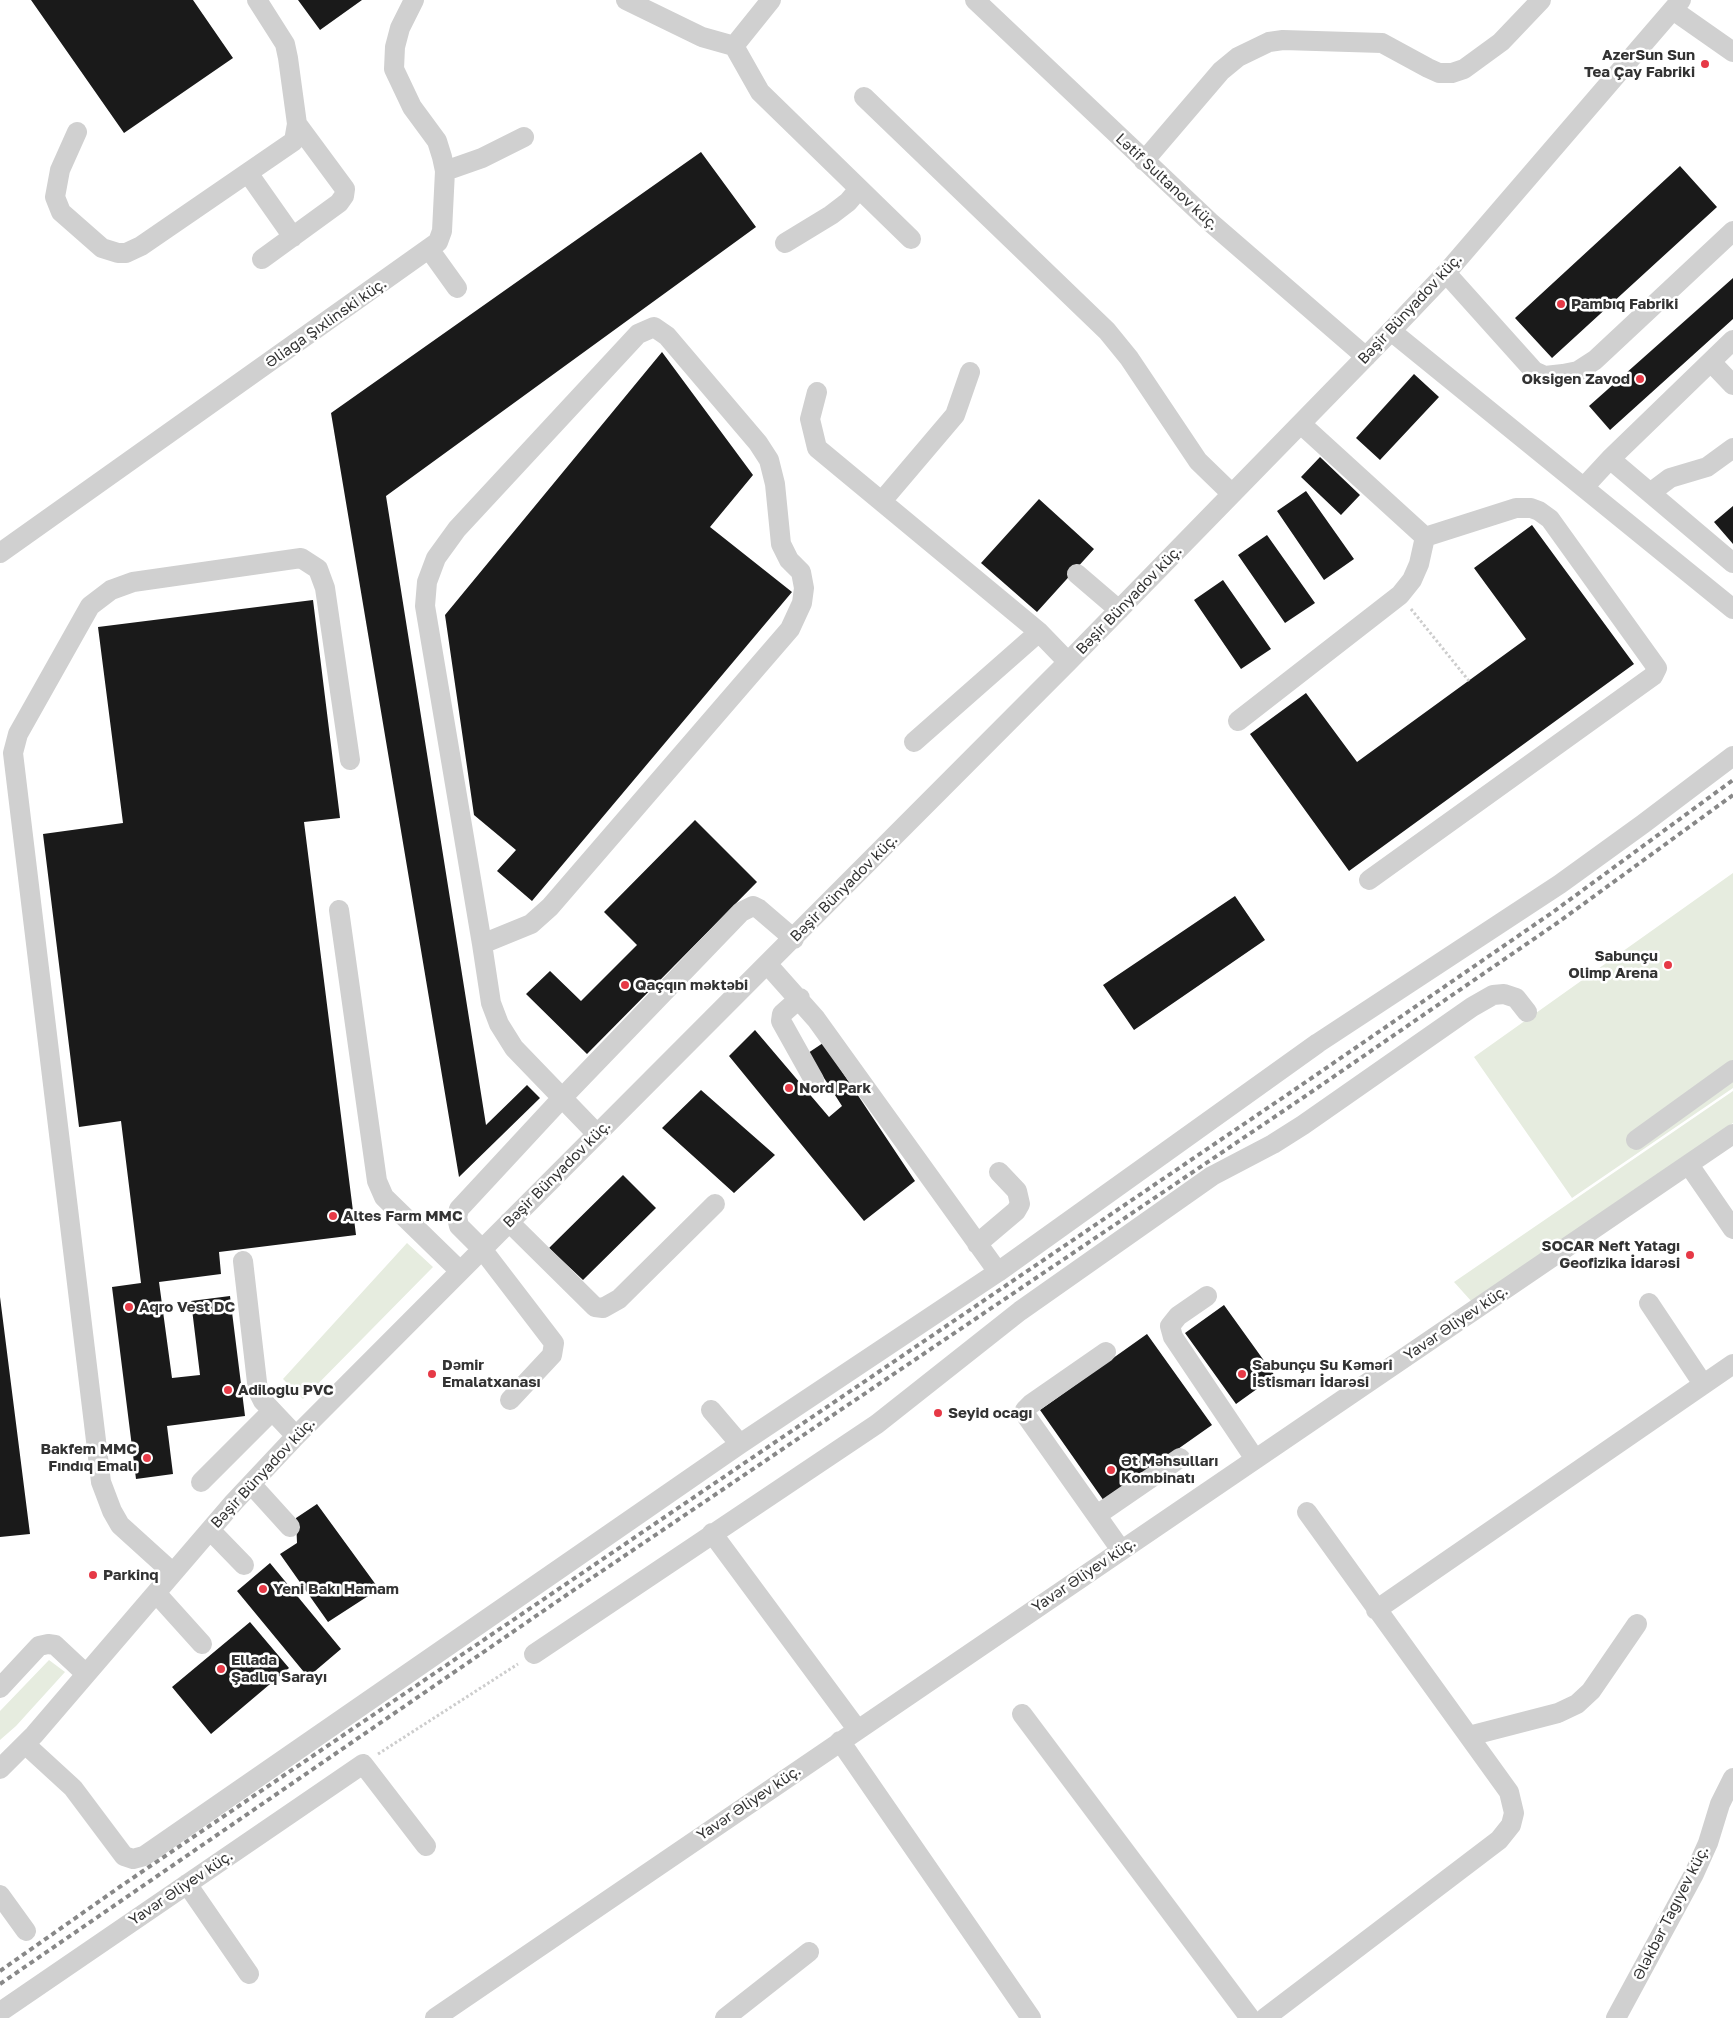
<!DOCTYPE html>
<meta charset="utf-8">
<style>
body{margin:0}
canvas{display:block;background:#fff}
</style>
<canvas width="1733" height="2018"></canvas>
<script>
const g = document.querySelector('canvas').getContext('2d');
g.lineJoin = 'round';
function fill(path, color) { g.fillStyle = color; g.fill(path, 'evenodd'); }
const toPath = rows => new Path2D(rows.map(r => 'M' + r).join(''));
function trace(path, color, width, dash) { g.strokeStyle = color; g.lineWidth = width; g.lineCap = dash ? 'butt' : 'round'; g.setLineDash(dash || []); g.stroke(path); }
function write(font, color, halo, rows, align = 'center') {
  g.font = font + ' "Golos Text",sans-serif'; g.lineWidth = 5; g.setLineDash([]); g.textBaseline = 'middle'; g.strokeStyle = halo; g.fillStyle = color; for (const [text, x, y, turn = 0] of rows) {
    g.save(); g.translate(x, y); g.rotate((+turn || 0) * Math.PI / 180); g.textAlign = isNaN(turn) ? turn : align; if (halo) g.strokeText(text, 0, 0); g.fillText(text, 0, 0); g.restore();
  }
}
const green = toPath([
 [1733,873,1733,1088,1572,1198,1474,1057],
 [1733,1091,1733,1123,1472,1302,1454,1282],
 [407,1243,433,1267,303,1399,283,1379],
 [49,1660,65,1672,16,1726,0,1740,0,1711]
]);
const building = toPath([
 [31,0,193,0,233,58,124,133],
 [298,0,362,0,320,30],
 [701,152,756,227,386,496,486,1125,527,1085,540,1098,459,1177,331,413],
 [1680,166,1717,207,1552,358,1515,318],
 [1733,278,1733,319,1610,430,1589,406],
 [662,352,753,475,710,527,792,592,532,901,497,871,516,850,474,815,445,615],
 [1414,374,1439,397,1380,460,1356,438],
 [1320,457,1360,495,1341,515,1301,477],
 [1306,491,1354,559,1324,580,1277,511],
 [1039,499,1094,549,1037,612,981,563],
 [1733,506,1733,544,1714,522],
 [1532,525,1634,664,1349,871,1250,734,1306,693,1357,762,1526,639,1474,568],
 [1267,535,1315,603,1285,623,1238,555],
 [1223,580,1271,649,1241,669,1194,600],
 [313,600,340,818,304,822,356,1235,219,1252,221,1274,159,1282,172,1378,200,1375,191,1301,230,1296,245,1416,167,1426,173,1474,136,1479,112,1287,141,1283,121,1121,79,1127,43,834,123,823,98,627],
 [695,820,757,882,587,1054,526,994,550,971,581,1001,637,945,604,912],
 [1235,896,1265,940,1134,1030,1103,985],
 [755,1030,829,1117,842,1106,808,1053,823,1043,915,1181,864,1221,729,1056],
 [701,1090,775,1155,734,1193,662,1128],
 [623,1175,656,1208,583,1280,549,1248],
 [0,1297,30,1534,0,1537],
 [1224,1305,1275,1376,1236,1404,1185,1333],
 [1147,1334,1212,1425,1104,1501,1040,1410],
 [317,1504,379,1589,328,1622,280,1554,297,1543,296,1518],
 [270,1563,341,1649,308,1677,237,1591],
 [250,1622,289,1668,211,1734,172,1687]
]);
const path = toPath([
 [1411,609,1469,681],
 [378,1754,518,1664]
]);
const minor = toPath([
 [626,0,702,37,734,46],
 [771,0,734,46,760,92,911,239],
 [975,0,1210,222,1366,357],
 [1673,10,1733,52],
 [864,97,1107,331,1129,358,1198,461,1232,494],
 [77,132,60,170,55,197,61,212,102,248,118,253,126,253,141,246,294,141,297,124,288,58,285,44,257,0],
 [1144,161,1221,71,1238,57,1269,42,1283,40,1382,43,1428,68,1439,73,1452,73,1464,69,1501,42,1541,0],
 [445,171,482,158,524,137],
 [248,173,293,237],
 [785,243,831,215,848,202,859,189],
 [429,249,457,288],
 [262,259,339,203,344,196,345,189,297,124],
 [1446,273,1534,371,1545,376,1563,374,1578,371,1595,360,1733,231],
 [1391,331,1733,609],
 [1711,362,1733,385],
 [817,392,810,419,817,448,1039,632,1068,662],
 [1610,459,1733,563],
 [1585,486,1610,459,1733,340],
 [1650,493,1670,478,1707,467,1733,448],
 [882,501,955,415,970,372],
 [0,553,438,242,442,231,445,171,442,157,437,141,412,107,394,69,395,47,400,28,414,0],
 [1077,574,1119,610],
 [1238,721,1400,595,1412,580,1419,564,1425,537,1301,424],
 [914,742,1039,632],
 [1369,880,1653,676,1657,668,1550,519,1539,511,1531,508,1516,508,1425,537],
 [339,910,377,1181,384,1197,460,1271],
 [482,944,531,924,550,907,790,629,802,603,804,588,801,572,789,560,781,544,775,484,769,460,758,443,667,336,654,327,638,334,457,529,436,558,427,582,425,606,482,944,491,1003,499,1024,514,1048,597,1134],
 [768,965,816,1019,998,1272],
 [800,998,782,1014,781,1021,814,1080],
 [1636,1140,1733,1070],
 [1689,1165,1733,1229],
 [509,1222,595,1307,603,1308,619,1299,715,1204],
 [977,1244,1016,1211,1020,1204,1017,1191,999,1172],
 [243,1261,258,1391,263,1401,296,1436],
 [1207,1296,1178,1316,1170,1326,1173,1337,1255,1459],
 [1649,1303,1703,1384],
 [1106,1352,1031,1404,1025,1410,1027,1417,1121,1550],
 [510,1400,552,1355,554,1343,482,1249,459,1226,457,1217,459,1209,562,1098,741,912,753,906,759,909,794,939],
 [711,1410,740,1444],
 [201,1482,272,1411],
 [251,1484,290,1527],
 [1097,1515,1180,1458],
 [210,1530,244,1565],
 [712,1533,857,1729],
 [173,1573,120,1525,112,1511,101,1482,13,753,18,734,90,606,111,590,133,582,301,558,318,569,325,588,350,760],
 [156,1593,202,1644],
 [1376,1610,1733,1364],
 [534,1654,877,1424,1020,1311,1212,1176,1273,1144,1303,1125,1472,1007,1493,995,1504,994,1516,998,1527,1012],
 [0,1688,39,1646,48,1644,55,1645,86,1674],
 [1022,1714,1250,2018],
 [1469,1736,1558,1713,1577,1704,1591,1691,1637,1624],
 [840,1741,1031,2018],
 [25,1744,73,1788,124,1856,133,1859,144,1856,740,1444,998,1272,1318,1043,1560,884,1643,824,1733,756],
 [0,1769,34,1735,234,1502,296,1436,1068,662,1391,331,1446,273,1681,0],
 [187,1884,249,1974],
 [0,1895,26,1931],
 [0,2012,363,1764,426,1846],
 [435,2018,1733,1134],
 [725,2018,809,1952],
 [1265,2018,1499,1840,1511,1825,1514,1813,1509,1792,1307,1512],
 [1616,2018,1694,1874,1708,1843,1720,1804,1733,1778]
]);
const rail = toPath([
 [0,1971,121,1886,1300,1086,1553,912,1733,780],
 [0,1984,568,1594,1304,1097,1560,921,1733,795]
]);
const markers = [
 [1705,64,5,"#e63946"],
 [1561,304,5,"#e63946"],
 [1640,379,5,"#e63946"],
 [1668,965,5,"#e63946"],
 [625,985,5,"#e63946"],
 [789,1088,5,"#e63946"],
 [333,1216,5,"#e63946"],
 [1690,1255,5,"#e63946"],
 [129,1307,5,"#e63946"],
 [432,1374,5,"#e63946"],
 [1242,1374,5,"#e63946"],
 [228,1390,5,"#e63946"],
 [938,1413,5,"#e63946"],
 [147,1458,5,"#e63946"],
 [1111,1470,5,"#e63946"],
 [93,1575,5,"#e63946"],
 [263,1589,5,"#e63946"],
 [221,1669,5,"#e63946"]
];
const poiNames = [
 ["AzerSun Sun",1695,55,"right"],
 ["Tea Çay Fabriki",1695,72,"right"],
 ["Pambıq Fabriki",1571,304],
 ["Oksigen Zavod",1630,379,"right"],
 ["Sabunçu",1658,956,"right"],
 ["Olimp Arena",1658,973,"right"],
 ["Qaçqın məktəbi",635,985],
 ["Nord Park",799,1088],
 ["Altes Farm MMC",343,1216],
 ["SOCAR Neft Yatağı",1680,1246,"right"],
 ["Geofizika İdarəsi",1680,1263,"right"],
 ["Aqro Vest DC",139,1307],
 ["Dəmir",442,1365],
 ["Emalatxanası",442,1382],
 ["Sabunçu Su Kəməri",1252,1365],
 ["İstismarı İdarəsi",1252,1382],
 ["Adiloğlu PVC",238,1390],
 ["Seyid ocağı",948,1413],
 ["Bakfem MMC",137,1449,"right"],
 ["Fındıq Emalı",137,1466,"right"],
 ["Ət Məhsulları",1121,1461],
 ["Kombinatı",1121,1478],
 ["Parkinq",103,1575],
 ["Yeni Bakı Hamam",273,1589],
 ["Ellada",231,1660],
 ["Şadlıq Sarayı",231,1677]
];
const streetNames = [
 ["Lətif Sultanov küç.",1167,182,43],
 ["Bəşir Bünyadov küç.",1410,309,-47],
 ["Əliağa Şıxlinski küç.",326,323,-35],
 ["Bəşir Bünyadov küç.",1129,600,-46],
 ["Bəşir Bünyadov küç.",844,888,-45],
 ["Bəşir Bünyadov küç.",557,1174,-45],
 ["Yavər Əliyev küç.",1456,1323,-34],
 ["Bəşir Bünyadov küç.",263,1473,-47],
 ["Yavər Əliyev küç.",1084,1575,-34],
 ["Yavər Əliyev küç.",749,1803,-34],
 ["Yavər Əliyev küç.",181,1888,-34],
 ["Ələkbər Tağıyev küç.",1671,1913,-63]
];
fill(green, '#e6ecdf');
fill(building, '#1a1a1a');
trace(path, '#cdcdcd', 3, [2.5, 2.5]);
trace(minor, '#d0d0d0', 20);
trace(rail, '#888', 4, [5, 4]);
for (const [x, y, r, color] of markers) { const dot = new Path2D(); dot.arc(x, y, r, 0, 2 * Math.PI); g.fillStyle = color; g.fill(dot); trace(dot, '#fff', 2); }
write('bold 15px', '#333', '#fff', poiNames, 'left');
write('15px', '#333', '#fff', streetNames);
</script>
